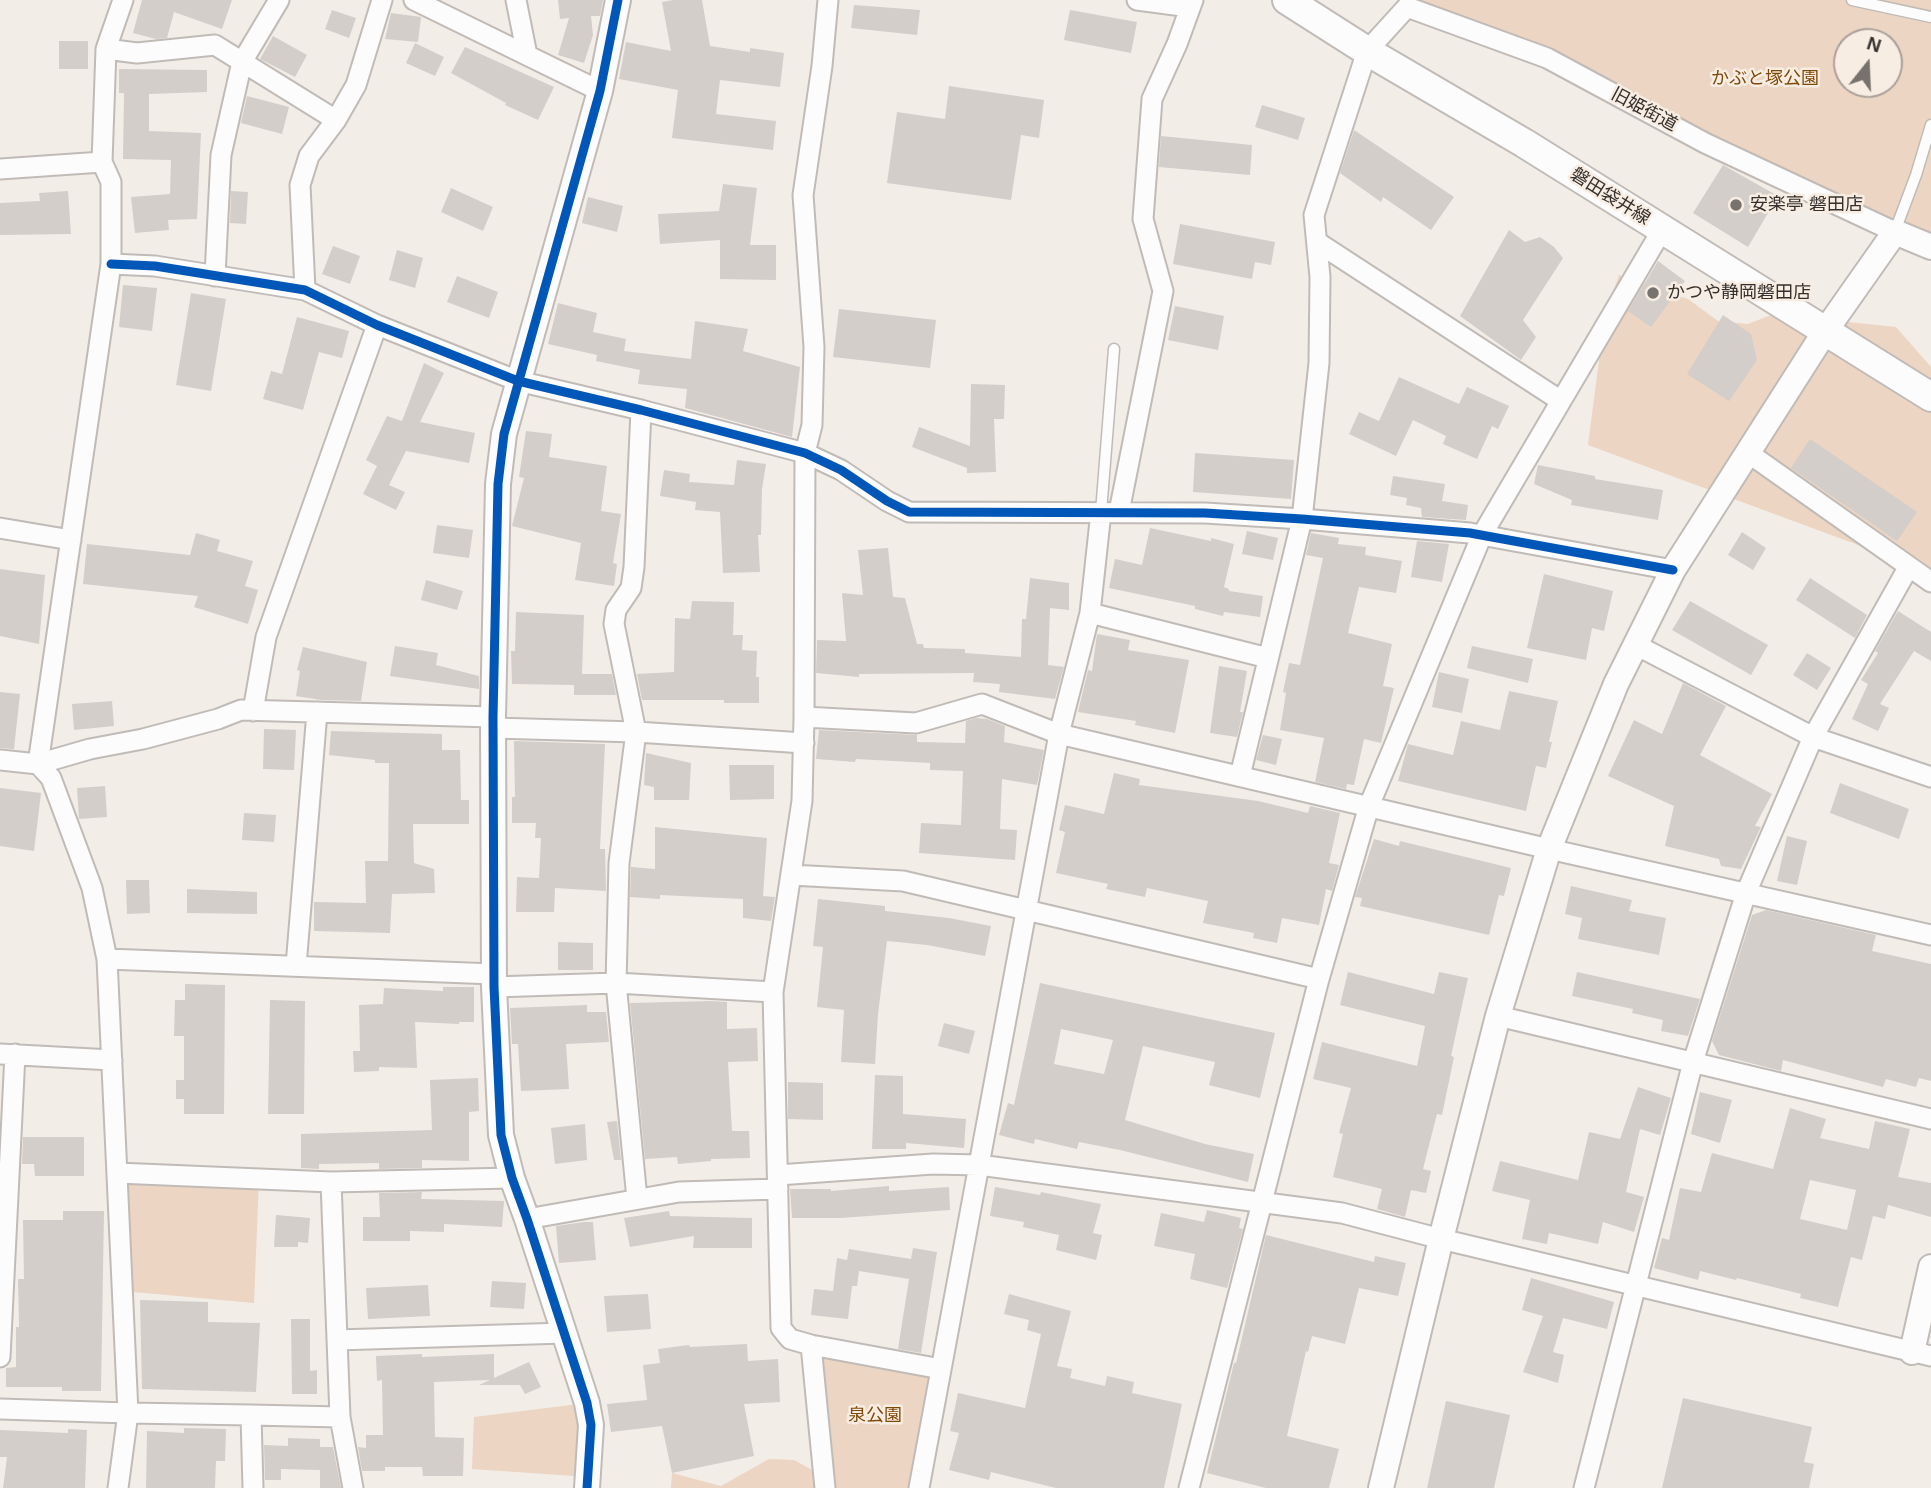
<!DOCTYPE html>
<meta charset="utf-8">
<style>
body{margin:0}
#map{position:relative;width:1931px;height:1488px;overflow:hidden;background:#f3ede8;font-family:Helvetica,sans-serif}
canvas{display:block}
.north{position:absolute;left:1833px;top:28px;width:70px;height:70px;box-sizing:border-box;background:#f8ede3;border:2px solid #aaa19a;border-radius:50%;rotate:18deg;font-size:19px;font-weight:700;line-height:28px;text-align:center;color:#35302d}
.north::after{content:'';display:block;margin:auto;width:24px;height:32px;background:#78726e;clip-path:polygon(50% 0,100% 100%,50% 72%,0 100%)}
</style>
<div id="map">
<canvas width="1931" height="1488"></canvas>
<div class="north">N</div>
</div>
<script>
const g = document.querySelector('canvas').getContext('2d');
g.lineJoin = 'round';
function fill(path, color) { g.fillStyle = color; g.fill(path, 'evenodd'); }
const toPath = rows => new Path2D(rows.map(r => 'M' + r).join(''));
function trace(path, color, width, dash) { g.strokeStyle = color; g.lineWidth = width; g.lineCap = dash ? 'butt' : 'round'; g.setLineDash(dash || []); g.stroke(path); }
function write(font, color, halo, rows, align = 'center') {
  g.font = font + ' Helvetica,"Noto Sans JP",sans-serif'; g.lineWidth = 5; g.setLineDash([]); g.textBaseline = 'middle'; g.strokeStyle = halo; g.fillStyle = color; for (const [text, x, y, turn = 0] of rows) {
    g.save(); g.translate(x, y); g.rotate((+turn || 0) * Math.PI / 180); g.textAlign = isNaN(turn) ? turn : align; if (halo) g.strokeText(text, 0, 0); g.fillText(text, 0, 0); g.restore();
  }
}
const green = toPath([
 [1408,0,1931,0,1931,244,1687,130,1407,7],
 [1847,42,1889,42,1889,84,1847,84],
 [1619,275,1688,299,1718,321,1748,324,1789,308,1848,322,1896,327,1931,367,1931,572,1588,445,1605,314],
 [117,1173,259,1179,254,1303,123,1291],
 [811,1345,941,1369,919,1488,671,1488,672,1473,721,1486,769,1459,794,1460,823,1476],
 [587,1403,589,1477,472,1469,474,1417]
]);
const building = toPath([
 [142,0,232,0,222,29,174,12,167,38,156,39,133,33],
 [558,0,603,0,600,16,591,16,593,35,584,63,558,55,569,18,560,19],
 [673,0,702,0,710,46,750,52,750,48,784,53,780,87,720,80,716,114,776,121,773,150,672,138,678,90,619,79,626,42,671,51,662,2],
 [854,5,920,10,917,35,851,28],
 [332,10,356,18,349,38,325,29],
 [1070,10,1137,22,1131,53,1064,40],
 [391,13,421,17,418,42,385,39],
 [273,36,307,55,295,77,260,59],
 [59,41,88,41,88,69,59,69],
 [415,43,444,57,435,76,406,63],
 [465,47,554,87,538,120,505,105,506,103,451,73],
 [119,69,207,70,207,92,149,94,149,131,201,133,197,219,168,220,169,230,135,233,131,197,170,194,171,160,123,159,124,93,119,93],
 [949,86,1044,100,1039,138,1021,135,1011,200,887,183,897,112,945,119],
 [247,96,289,107,282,134,241,123],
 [1262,105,1305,118,1298,140,1255,127],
 [1354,130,1454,197,1431,230,1383,197,1381,202,1340,173],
 [1161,136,1252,145,1250,175,1159,167],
 [1723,165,1778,196,1748,247,1693,213],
 [723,184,757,188,750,245,776,245,776,280,720,279,720,240,660,244,658,214,719,211],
 [451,188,493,207,483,231,441,212],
 [68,191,71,234,0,235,0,203,40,201,39,193],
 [231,191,248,192,246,224,230,223],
 [588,197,623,206,617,232,582,223],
 [1180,224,1275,242,1271,265,1255,262,1252,279,1173,264],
 [1509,230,1525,242,1540,237,1554,247,1563,258,1523,320,1536,337,1521,360,1460,316],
 [333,246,360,256,350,284,322,274],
 [397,250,423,258,415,288,389,280],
 [1658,261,1685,281,1651,327,1628,311],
 [457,276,498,292,489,318,447,302],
 [123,285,157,288,152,331,119,327],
 [191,293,226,299,211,391,176,385],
 [558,303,597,313,593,332,626,339,624,351,691,359,695,321,748,329,743,351,800,367,792,437,685,408,687,389,638,384,640,370,596,361,597,355,548,344],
 [1175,306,1224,316,1218,350,1168,340],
 [839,309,936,320,930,368,833,357],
 [1723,315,1751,334,1757,360,1729,401,1687,374],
 [297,317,349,331,342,358,319,352,303,410,263,399,271,371,282,374],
 [424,363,444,373,420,422,475,433,469,463,406,451,389,485,405,492,396,510,363,494,377,466,366,460,387,416,402,421],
 [1399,377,1459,404,1467,387,1509,406,1498,429,1492,426,1477,459,1443,444,1446,436,1413,420,1396,456,1349,434,1359,412,1379,421],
 [971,384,1005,385,1004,419,994,419,996,472,967,473,967,468,912,447,919,427,970,446],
 [526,431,552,434,549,457,607,466,601,511,621,514,613,563,617,564,614,586,575,580,581,543,512,526,524,478,519,477],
 [1810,439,1917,512,1897,541,1791,468],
 [1195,453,1294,460,1291,499,1193,492],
 [737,460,766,464,762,489,761,535,758,535,760,572,723,573,720,512,695,510,696,502,660,496,664,470,690,474,689,482,734,485],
 [1538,465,1595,476,1595,479,1663,490,1658,520,1571,505,1572,500,1534,484],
 [1393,476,1445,484,1442,501,1468,505,1466,520,1422,517,1421,508,1406,505,1407,498,1390,495],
 [437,525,473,530,469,558,433,553],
 [1150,528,1211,541,1211,538,1234,544,1224,587,1229,589,1229,591,1263,596,1260,617,1224,612,1223,616,1195,609,1195,606,1109,588,1115,559,1142,565],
 [1247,531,1278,538,1273,560,1242,554],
 [1742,532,1766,548,1753,570,1728,555],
 [196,533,220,540,217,551,253,561,245,586,258,590,248,624,194,607,198,596,83,584,87,544,190,555],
 [1311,533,1339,538,1338,544,1366,547,1365,555,1402,561,1396,593,1359,587,1348,633,1392,644,1383,686,1394,688,1381,743,1364,739,1354,785,1347,784,1346,789,1315,782,1324,738,1280,730,1286,693,1283,692,1289,663,1300,665,1323,558,1306,555],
 [1417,541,1449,544,1442,582,1411,577],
 [888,548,893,597,905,598,917,644,923,644,924,648,965,649,965,653,1021,657,1022,619,1026,619,1030,578,1069,583,1069,610,1050,608,1048,665,1064,667,1055,699,999,692,1000,684,973,682,974,673,859,674,859,677,816,673,817,640,846,641,842,593,863,595,858,550],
 [0,569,45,575,39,644,0,636],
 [1544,574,1613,591,1604,631,1592,628,1586,660,1527,648],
 [1810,578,1867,615,1855,638,1796,600],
 [426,580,463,591,457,610,421,600],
 [692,601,734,602,733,635,743,635,742,650,757,651,756,677,759,677,759,703,724,703,724,700,642,700,637,674,674,672,675,618,690,619],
 [1690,601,1768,645,1751,675,1672,630],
 [1898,611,1931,632,1931,661,1914,651,1880,704,1889,708,1878,731,1852,719,1868,684,1861,680,1878,653,1875,651],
 [516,612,584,615,582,674,612,674,616,695,574,695,574,685,512,684,511,651,515,651],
 [1097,634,1130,640,1128,650,1189,660,1175,733,1135,725,1136,721,1078,712,1088,670,1092,671],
 [395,646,438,653,436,665,479,676,479,689,390,676],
 [1472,646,1533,659,1528,683,1467,668],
 [303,647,367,662,361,701,321,700,296,696,300,671,297,670],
 [1807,653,1831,668,1817,690,1793,675],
 [1219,666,1247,671,1240,712,1243,712,1237,737,1210,733],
 [1439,672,1469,679,1462,713,1432,707],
 [1683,683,1726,706,1700,755,1772,794,1755,826,1761,827,1741,869,1721,866,1719,859,1665,846,1674,806,1608,776,1634,720,1662,734],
 [1509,691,1558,701,1549,742,1552,742,1546,768,1536,766,1526,811,1398,781,1408,744,1453,755,1461,721,1500,730],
 [0,692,20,694,14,749,0,748],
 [112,701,114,726,74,730,72,704],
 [976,718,987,719,1005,726,1004,742,1044,750,1037,785,1002,779,1000,829,1017,830,1015,860,919,853,921,823,961,825,963,771,930,770,930,763,856,759,855,762,816,759,819,730,917,735,917,742,965,743,966,721],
 [264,729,296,730,294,770,263,769],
 [331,731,442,734,442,750,460,750,461,800,469,800,469,824,413,824,414,863,434,869,435,893,392,894,390,933,314,931,314,902,366,903,365,861,388,861,389,763,375,763,375,760,329,755],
 [1263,735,1282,739,1276,765,1256,760],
 [514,741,605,744,600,849,605,849,606,891,555,888,554,912,516,912,517,877,539,878,541,838,535,838,536,823,512,823,512,797,515,797],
 [646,753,691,763,689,800,654,800,654,787,644,785],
 [729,765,774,765,774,799,730,800],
 [1114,773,1140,779,1139,785,1258,801,1308,813,1310,806,1340,813,1329,863,1339,865,1332,891,1326,889,1319,925,1282,918,1277,943,1253,938,1254,933,1203,923,1208,901,1147,888,1145,897,1106,889,1108,884,1056,873,1065,832,1059,830,1065,805,1104,814],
 [1840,783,1909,809,1899,839,1830,813],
 [105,786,107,817,79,819,77,788],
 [0,788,41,793,34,851,0,846],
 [244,813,276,815,274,842,242,840],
 [655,827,767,838,763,896,775,897,771,921,743,918,743,899,660,895,660,899,630,897,631,867,655,869],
 [1787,836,1807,841,1797,885,1777,881],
 [1374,839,1399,846,1400,841,1511,868,1504,896,1499,895,1489,935,1360,906,1362,898,1355,897],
 [126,880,149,880,150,913,127,914],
 [1571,886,1632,900,1629,911,1666,918,1659,955,1578,939,1582,918,1565,914],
 [187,889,257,892,257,914,187,913],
 [818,899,885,906,885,911,949,918,991,926,985,956,927,945,887,941,878,1014,875,1064,841,1062,844,1010,817,1007,823,947,813,946],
 [1766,910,1876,935,1872,951,1931,964,1931,1081,1919,1078,1916,1087,1886,1079,1883,1087,1783,1060,1781,1071,1719,1055,1712,1041,1752,915],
 [558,942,593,943,593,970,558,970],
 [1348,972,1434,994,1439,972,1468,978,1451,1056,1454,1057,1442,1115,1437,1114,1423,1169,1431,1171,1426,1193,1411,1190,1405,1217,1377,1209,1382,1189,1333,1177,1343,1134,1339,1133,1351,1088,1313,1079,1322,1042,1417,1066,1425,1026,1340,1005],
 [1577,972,1700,999,1688,1036,1661,1031,1663,1020,1632,1013,1633,1009,1572,996],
 [1040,983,1275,1033,1260,1098,1209,1085,1215,1062,1143,1046,1125,1120,1205,1144,1254,1154,1248,1182,1120,1150,1079,1142,1077,1149,1035,1139,1034,1144,999,1135,1008,1103,1014,1105],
 [1061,1029,1113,1040,1104,1074,1054,1064],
 [185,984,225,985,224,1114,184,1114,184,1099,176,1099,176,1080,184,1080,184,1036,174,1036,175,1000,185,1000],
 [443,987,474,987,474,1022,459,1022,459,1024,415,1022,417,1068,379,1067,379,1071,354,1072,353,1051,360,1051,359,1005,383,1004,384,988,443,991],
 [270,1000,305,1001,304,1114,268,1114],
 [711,1001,727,1002,727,1029,757,1028,758,1061,728,1062,732,1131,749,1131,750,1158,711,1159,711,1161,678,1164,677,1157,645,1159,630,1003],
 [587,1005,587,1012,606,1012,609,1042,566,1044,569,1089,521,1091,518,1044,512,1044,510,1008],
 [944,1023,975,1031,969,1054,938,1046],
 [875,1075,903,1076,903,1114,966,1119,964,1148,906,1143,906,1149,872,1149],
 [478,1078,479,1111,469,1112,469,1161,422,1160,422,1168,379,1169,379,1163,319,1164,319,1169,301,1168,301,1134,432,1130,430,1080],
 [788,1082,823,1083,823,1120,788,1119],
 [1638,1087,1671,1098,1660,1135,1640,1129,1626,1192,1644,1197,1634,1232,1603,1222,1598,1244,1549,1233,1547,1244,1522,1239,1530,1200,1492,1191,1500,1161,1578,1180,1589,1132,1620,1139],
 [1700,1092,1732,1100,1720,1143,1691,1134],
 [1790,1108,1826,1119,1820,1138,1869,1149,1875,1121,1910,1129,1898,1177,1931,1183,1931,1217,1888,1205,1885,1219,1873,1216,1862,1260,1851,1257,1838,1307,1800,1298,1801,1294,1737,1278,1736,1280,1700,1271,1698,1280,1654,1268,1662,1238,1669,1240,1680,1188,1701,1192,1712,1153,1773,1169],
 [1810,1180,1856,1190,1847,1230,1800,1219],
 [617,1121,621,1160,614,1160,607,1122],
 [585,1124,587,1160,555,1164,551,1128],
 [23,1137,84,1137,84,1176,35,1176,34,1164,22,1164],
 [889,1186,889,1191,949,1187,950,1210,841,1218,792,1218,790,1189,831,1189,831,1191],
 [995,1187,1040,1195,1041,1192,1101,1204,1093,1233,1102,1235,1096,1260,1056,1250,1059,1235,1023,1227,1024,1222,990,1216],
 [422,1192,421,1199,504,1201,502,1227,444,1224,444,1232,410,1231,410,1241,363,1241,363,1217,380,1217,379,1193],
 [1207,1210,1241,1218,1239,1228,1243,1229,1227,1288,1190,1279,1195,1254,1154,1246,1161,1213,1204,1222],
 [63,1211,104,1211,101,1391,62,1391,62,1387,6,1387,6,1368,16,1367,16,1327,19,1327,18,1279,24,1279,23,1220,63,1220],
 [669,1211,670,1216,752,1218,752,1248,693,1248,694,1236,630,1247,624,1218],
 [276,1215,310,1218,308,1243,298,1242,298,1247,274,1247],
 [584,1222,593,1222,596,1260,559,1263,556,1226],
 [1266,1235,1374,1262,1375,1256,1406,1263,1398,1296,1359,1288,1345,1344,1312,1336,1308,1352,1306,1351,1287,1436,1339,1449,1329,1488,1266,1488,1207,1473,1234,1363,1236,1363],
 [913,1248,937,1252,921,1353,898,1349,909,1279,859,1271,857,1286,852,1286,848,1319,811,1315,814,1289,833,1291,837,1258,847,1260,849,1249,911,1259],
 [1531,1278,1614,1302,1607,1329,1563,1318,1553,1352,1564,1355,1558,1383,1523,1372,1543,1316,1522,1310],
 [492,1281,526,1283,524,1309,490,1307],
 [428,1285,430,1316,368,1319,366,1288],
 [648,1294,651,1329,607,1332,604,1296],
 [1009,1294,1071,1311,1057,1366,1072,1369,1070,1378,1105,1386,1107,1376,1134,1382,1132,1393,1182,1404,1164,1488,1056,1488,991,1472,989,1480,949,1470,959,1433,950,1431,958,1393,1025,1408,1041,1334,1027,1330,1029,1320,1004,1314],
 [140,1300,208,1302,208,1322,260,1323,256,1392,142,1389],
 [291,1319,310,1319,310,1371,317,1370,317,1394,292,1394],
 [747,1344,748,1361,778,1359,780,1402,744,1404,754,1456,672,1473,662,1426,611,1432,607,1404,647,1400,643,1365,660,1363,658,1349,689,1345,690,1347],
 [422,1354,422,1357,494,1354,494,1378,529,1362,541,1387,525,1394,520,1385,479,1385,490,1380,434,1382,435,1437,464,1438,463,1476,423,1476,422,1467,385,1467,385,1471,362,1471,358,1447,366,1448,366,1435,383,1435,382,1380,377,1381,376,1356],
 [1683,1398,1812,1427,1804,1462,1814,1464,1809,1488,1662,1488],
 [1446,1401,1510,1415,1494,1488,1427,1488],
 [184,1428,226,1429,225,1461,216,1461,215,1488,146,1488,147,1431,184,1433],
 [68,1429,87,1430,85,1488,3,1488,7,1457,0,1457,0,1430,68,1433],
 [288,1438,320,1439,320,1447,333,1447,341,1488,320,1488,320,1470,281,1469,281,1480,265,1480,264,1445,288,1446]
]);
const service = toPath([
 [1852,0,1931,17],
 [1895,231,1916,175,1931,125],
 [1101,512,1114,349]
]);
const minor = toPath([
 [414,0,600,91],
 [516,0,527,55],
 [828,0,822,66,803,195,814,347,812,425,805,453,804,717,802,801,773,992,781,1328,790,1339,811,1345,941,1369],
 [1137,0,1190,7],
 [106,49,137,53,215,45,336,120],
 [102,162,106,49,123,0],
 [0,169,102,162,111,182,111,264,38,764],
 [1317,242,1561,401],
 [111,264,155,266,305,290,377,325,518,381,641,410,805,453,841,470,887,501,909,512,1205,513,1302,519,1470,533,1673,570],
 [215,276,221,155,242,62,279,0],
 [305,290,300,185,309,156,336,120,356,85,382,0],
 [1747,452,1931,582],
 [1119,512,1163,291,1143,219,1152,99,1177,44,1193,0],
 [0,528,71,540],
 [1090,613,1268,658],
 [1636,645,1813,737,1931,777],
 [253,711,266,637,377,325],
 [804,717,916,723,982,704,1059,734,1549,849,1931,935],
 [493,728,636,732,804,743],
 [0,760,38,764,90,749,143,739,218,719,241,710,493,717],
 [38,764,51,778,92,888,107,959,128,1413,251,1415,253,1488],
 [1240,776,1302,519,1319,363,1320,277,1314,215,1367,51,1407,7,1547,58,1705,143,1895,232],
 [791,875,903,881,1319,979],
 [107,959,494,974],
 [296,966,317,712],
 [494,987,616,983,773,992],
 [1498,1016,1931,1119],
 [0,1054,112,1060],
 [117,1173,331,1182,512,1178],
 [778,1175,933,1164,979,1165,1342,1213,1441,1239,1931,1356],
 [331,1182,340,1417,353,1488],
 [637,1199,616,983,619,863,636,732,614,624,616,610,631,588,634,567,641,410],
 [527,1219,679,1192,778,1189],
 [337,1340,565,1333],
 [811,1345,825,1488],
 [0,1357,15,1054],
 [0,1409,128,1413,118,1488],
 [251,1415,340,1417],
 [919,1488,1059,734,1090,613,1101,512],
 [1189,1488,1319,979,1369,806,1482,535,1662,230],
 [1584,1488,1693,1062,1746,893,1813,737,1908,568]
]);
const tertiary = toPath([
 [1912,1352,1931,1267],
 [587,1488,591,1425,587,1403,527,1219,512,1178,501,1135,494,987,493,717,498,484,504,434,600,91,618,0],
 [1381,1488,1441,1239,1498,1016,1549,849,1616,684,1673,570,1826,330,1895,232,1931,247]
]);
const secondary = toPath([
 [1287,0,1367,51,1524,143,1931,397]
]);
const cycleway = toPath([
 [111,264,155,266,305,290,377,325,518,381,641,410,805,453,841,470,887,501,909,512,1205,513,1302,519,1470,533,1673,570],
 [587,1488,591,1425,587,1403,527,1219,512,1178,501,1135,494,987,493,717,498,484,504,434,600,91,618,0]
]);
const markers = [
 [1736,205,7,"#78726e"],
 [1653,293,7,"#78726e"]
];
const parkNames = [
 ["かぶと塚公園",1765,79],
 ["泉公園",875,1416]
];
const streetNames = [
 ["旧姫街道",1644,110,28],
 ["磐田袋井線",1610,197,32]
];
const poiNames = [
 ["安楽亭 磐田店",1750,205],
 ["かつや静岡磐田店",1667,293]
];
fill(green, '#ecd5c2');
fill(building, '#d3ceca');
trace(service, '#c0bbb7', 13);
trace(minor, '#c0bbb7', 23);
trace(tertiary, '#c0bbb7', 28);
trace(secondary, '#c0bbb7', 32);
trace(service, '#fdfcfc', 10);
trace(minor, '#fdfcfc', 19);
trace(tertiary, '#fdfcfc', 24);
trace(secondary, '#fdfcfc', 28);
trace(cycleway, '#0057b8', 9);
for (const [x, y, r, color] of markers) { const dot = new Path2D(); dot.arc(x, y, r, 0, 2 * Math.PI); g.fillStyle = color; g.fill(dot); trace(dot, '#f8ede3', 2.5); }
write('18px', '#7f4908', '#f8ede3', parkNames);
write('18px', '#35302d', '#f8ede3', streetNames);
write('18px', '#35302d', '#f8ede3', poiNames, 'left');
</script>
